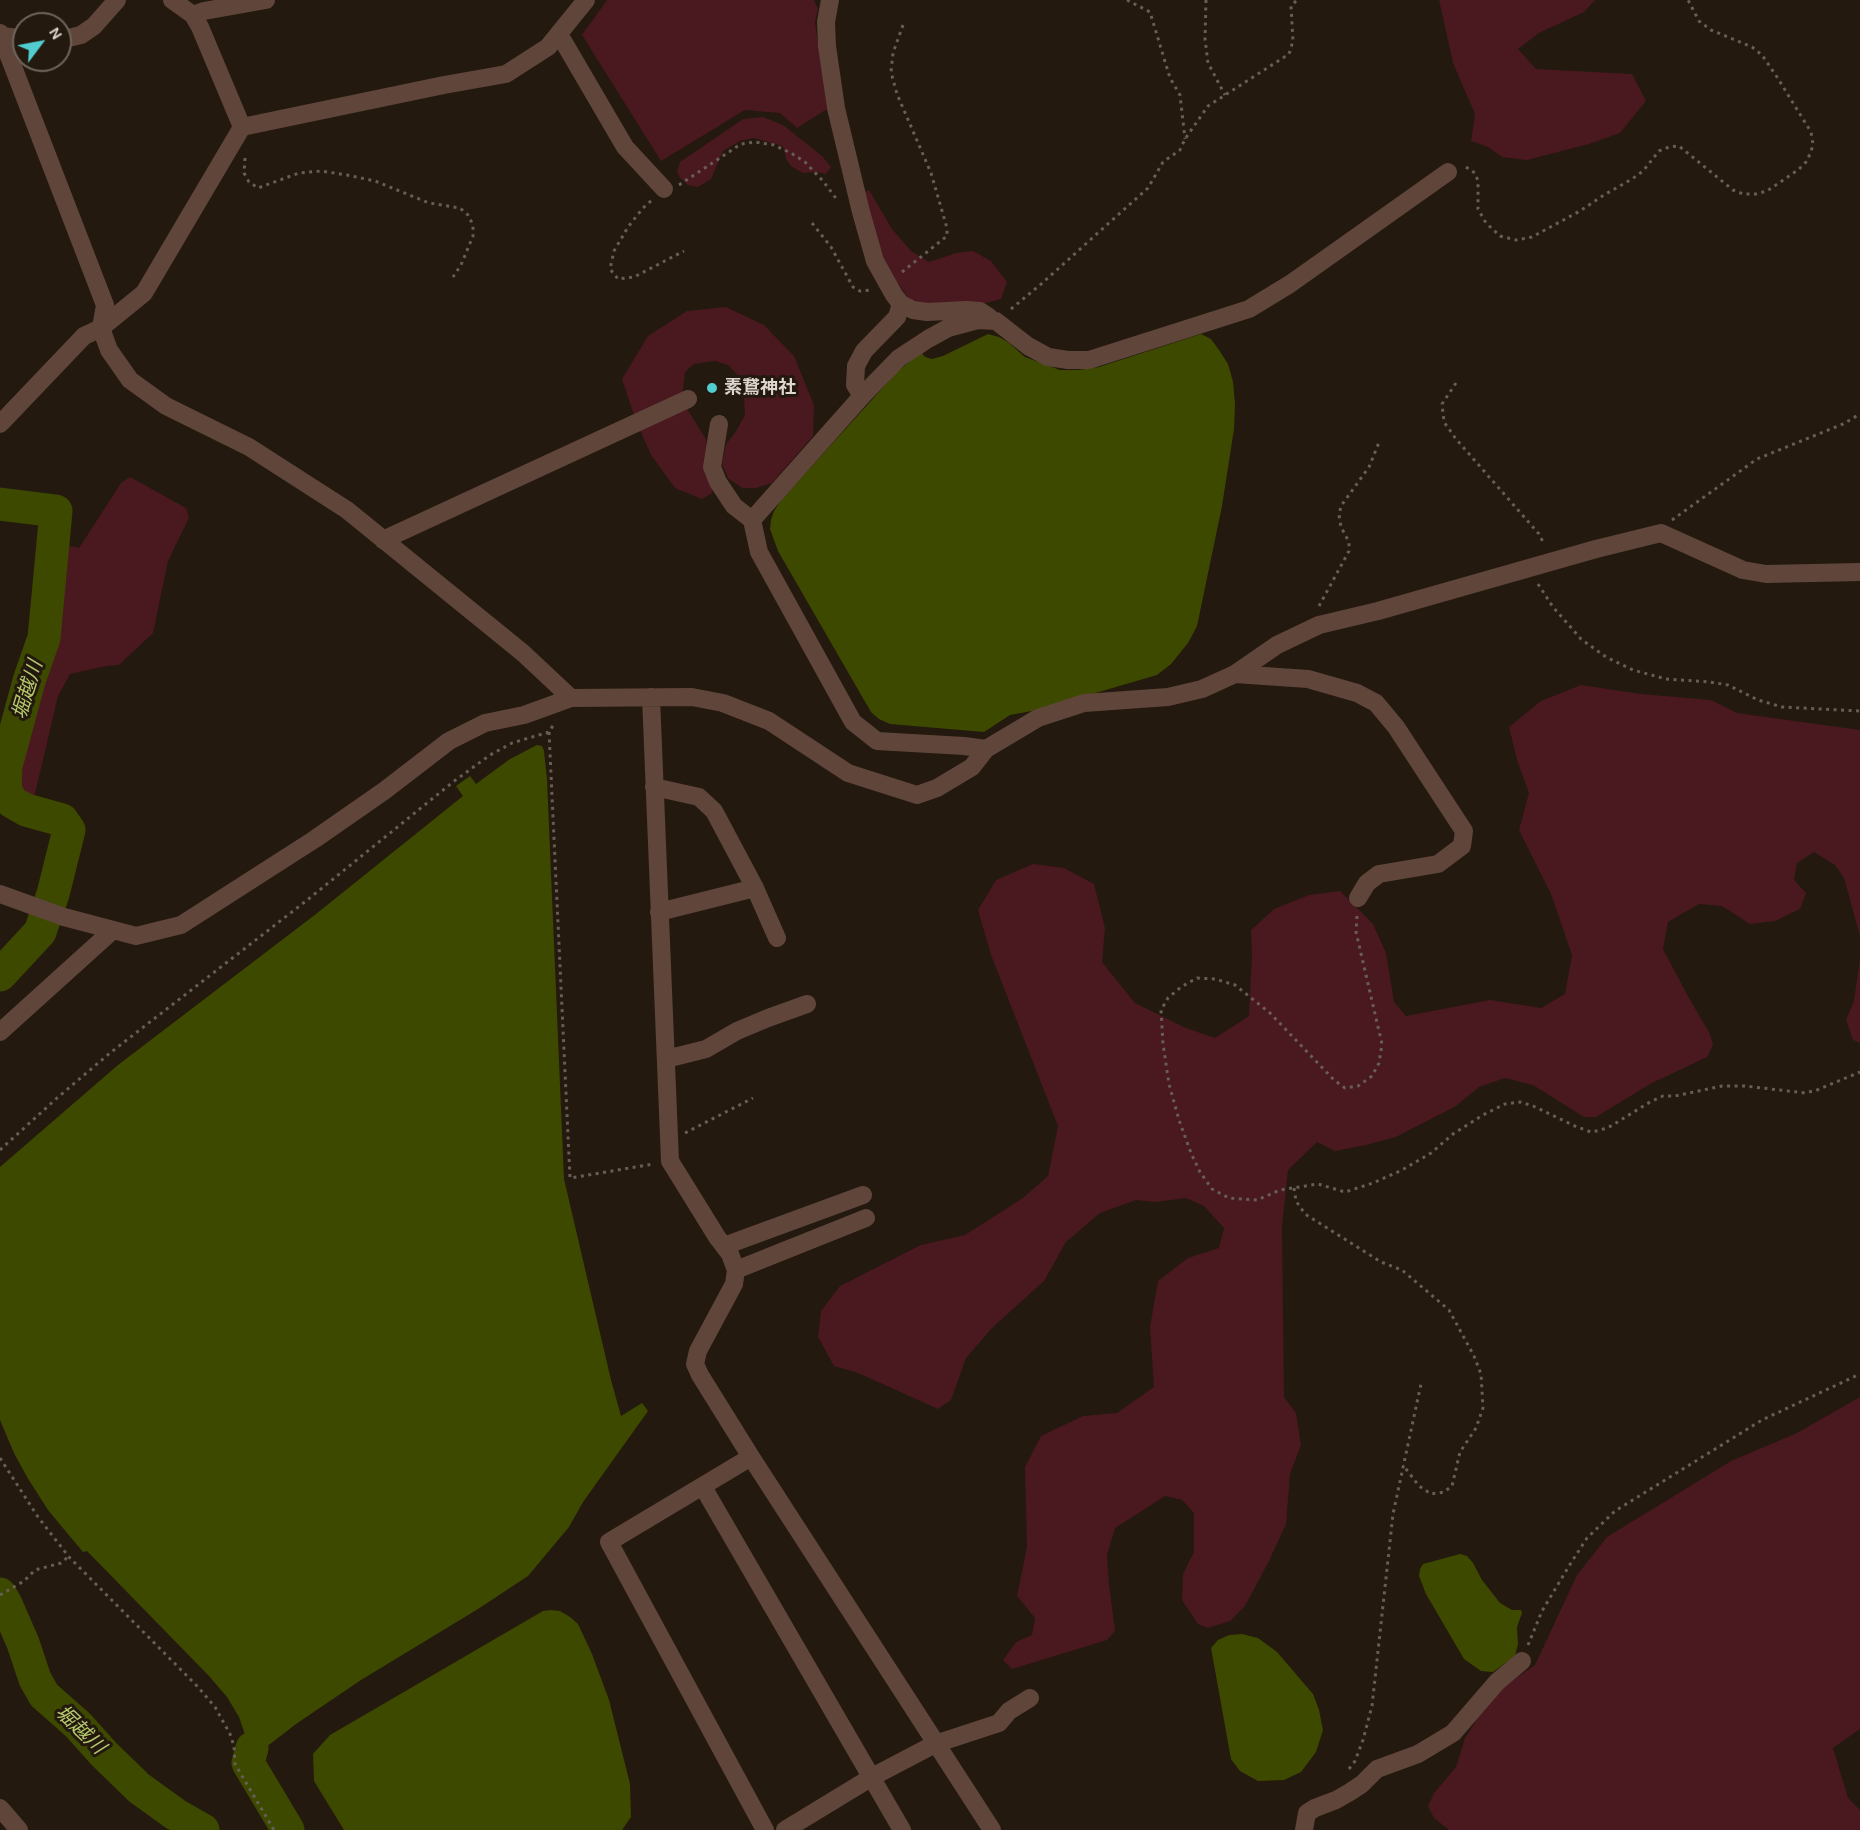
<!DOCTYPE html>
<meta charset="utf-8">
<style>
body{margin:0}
#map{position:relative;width:1860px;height:1830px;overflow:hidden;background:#23190e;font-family:Karla,sans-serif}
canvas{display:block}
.north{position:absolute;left:12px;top:12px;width:60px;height:60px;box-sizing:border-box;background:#23190e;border:2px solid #6e655c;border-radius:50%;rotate:58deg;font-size:16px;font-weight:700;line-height:24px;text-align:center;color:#ded7d0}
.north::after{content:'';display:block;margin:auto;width:21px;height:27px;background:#52cdcf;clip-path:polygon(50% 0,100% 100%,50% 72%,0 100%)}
</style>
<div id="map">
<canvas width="1860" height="1830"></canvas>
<div class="north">N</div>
</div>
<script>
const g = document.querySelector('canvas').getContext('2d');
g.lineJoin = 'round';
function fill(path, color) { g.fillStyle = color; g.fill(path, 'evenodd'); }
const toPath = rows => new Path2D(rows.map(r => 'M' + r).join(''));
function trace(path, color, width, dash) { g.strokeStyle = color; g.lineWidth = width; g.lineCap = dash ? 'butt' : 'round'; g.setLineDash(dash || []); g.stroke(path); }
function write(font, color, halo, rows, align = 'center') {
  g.font = font + ' Karla,"Noto Sans JP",sans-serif'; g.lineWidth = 6; g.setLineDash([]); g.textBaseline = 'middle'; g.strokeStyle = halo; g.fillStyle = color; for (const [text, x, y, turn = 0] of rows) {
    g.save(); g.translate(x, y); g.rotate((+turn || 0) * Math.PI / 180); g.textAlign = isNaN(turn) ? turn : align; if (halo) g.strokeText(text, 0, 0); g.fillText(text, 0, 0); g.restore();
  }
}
const green = toPath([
 [607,0,814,0,818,9,815,22,827,109,797,128,780,113,745,110,661,161,582,35],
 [1439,0,1595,0,1584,12,1539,33,1518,49,1536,69,1632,74,1646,101,1620,133,1589,144,1527,160,1502,157,1488,147,1471,141,1475,114,1453,63],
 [763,117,783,125,822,156,831,167,826,174,817,172,803,173,791,166,786,159,783,146,754,138,740,141,723,151,711,179,698,187,688,185,680,178,677,171,680,162,743,119],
 [869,190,892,229,911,251,929,262,956,253,973,251,991,261,1007,282,1001,299,982,304,929,306,909,299,884,263,862,193],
 [726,307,764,325,794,356,814,405,813,436,772,483,756,488,742,488,728,478,722,464,726,444,735,433,745,415,743,381,728,365,715,361,694,364,685,372,682,397,689,412,706,439,707,453,713,483,712,493,702,499,675,488,651,455,636,421,622,379,648,336,687,311],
 [130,477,186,508,189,518,168,561,153,633,119,665,106,666,70,674,58,696,34,798,24,800,12,787,12,767,49,638,62,544,79,548,121,483],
 [1581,685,1641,694,1711,700,1737,713,1860,730,1860,936,1844,878,1835,865,1814,852,1797,863,1794,880,1806,893,1800,909,1775,921,1750,924,1722,906,1699,904,1668,922,1663,949,1689,998,1710,1034,1713,1045,1707,1057,1650,1084,1596,1117,1584,1117,1533,1085,1505,1078,1479,1087,1456,1106,1396,1137,1366,1145,1335,1151,1317,1142,1288,1170,1282,1226,1284,1397,1296,1413,1301,1445,1290,1474,1286,1524,1269,1561,1245,1606,1230,1621,1208,1628,1198,1624,1182,1600,1183,1574,1194,1552,1194,1513,1182,1500,1165,1496,1115,1528,1107,1555,1109,1584,1115,1631,1107,1640,1012,1669,1003,1660,1016,1642,1032,1635,1035,1618,1017,1596,1027,1547,1025,1467,1041,1436,1083,1416,1117,1413,1154,1387,1150,1327,1158,1281,1188,1258,1219,1248,1224,1228,1204,1206,1186,1198,1156,1202,1136,1200,1100,1213,1066,1242,1044,1281,992,1328,966,1358,951,1400,938,1409,858,1373,834,1366,818,1337,821,1311,840,1286,921,1245,965,1235,1023,1198,1048,1176,1058,1126,991,955,978,910,996,880,1033,864,1064,868,1094,884,1105,928,1102,962,1135,1003,1186,1028,1215,1038,1249,1016,1252,954,1251,930,1274,909,1309,895,1340,891,1373,924,1386,953,1394,1002,1406,1016,1490,1000,1541,1008,1565,994,1572,955,1551,894,1519,830,1529,793,1517,760,1509,727,1541,701],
 [1860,959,1860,1043,1853,1040,1846,1020,1854,1001],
 [1860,1397,1860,1729,1833,1748,1848,1798,1860,1810,1860,1830,1449,1830,1434,1818,1428,1806,1434,1793,1456,1767,1465,1738,1485,1707,1499,1690,1535,1665,1577,1575,1607,1537,1731,1461,1797,1433]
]);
const water = toPath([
 [988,334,999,337,1008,342,1025,357,1060,370,1078,370,1099,367,1201,334,1211,339,1219,350,1228,364,1233,382,1235,404,1234,429,1222,506,1197,626,1188,643,1171,664,1157,675,1037,710,1010,715,984,732,890,724,879,719,871,712,778,551,770,529,771,520,774,511,782,499,898,371,921,352,925,357,932,359,943,356],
 [537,745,542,746,544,751,547,779,564,1179,611,1380,621,1416,642,1403,648,1411,583,1502,569,1527,528,1576,478,1609,361,1680,296,1724,261,1751,249,1746,239,1717,227,1697,209,1676,87,1551,83,1552,48,1510,27,1477,14,1453,0,1420,0,1167,118,1065,316,914,463,796,456,786,470,776,476,784,510,759],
 [1460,1554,1467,1556,1473,1563,1482,1580,1500,1603,1512,1610,1521,1610,1522,1613,1517,1627,1518,1644,1515,1656,1493,1672,1481,1671,1464,1659,1426,1594,1419,1576,1420,1569,1423,1564],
 [550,1610,560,1611,570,1617,578,1624,592,1654,609,1700,630,1784,631,1817,622,1830,344,1830,314,1781,313,1754,330,1735,543,1611],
 [1242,1634,1258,1638,1277,1652,1313,1694,1319,1710,1323,1730,1316,1752,1301,1772,1284,1780,1258,1781,1240,1771,1231,1759,1211,1648,1218,1640,1229,1635]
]);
const river = toPath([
 [0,504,56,511,44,638,29,681,6,766,5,789,12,802,26,810,62,820,69,830,53,894,40,932,0,975],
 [0,1594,6,1604,23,1643,35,1679,44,1695,78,1725,104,1754,139,1788,175,1814,203,1830],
 [252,1748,248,1763,288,1830]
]);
const path = toPath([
 [1127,0,1150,12,1170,78,1180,95,1185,139],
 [1206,0,1205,39,1208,63,1225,95],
 [245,158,244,173,249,182,258,188,299,173,321,171,347,175,375,181,429,203,460,208,468,215,473,225,473,236,461,265,453,277],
 [1466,167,1475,173,1478,181,1478,209,1486,223,1500,236,1516,240,1532,237,1580,211,1604,195,1632,179,1643,171,1659,151,1669,147,1679,146,1733,190,1743,194,1756,194,1767,191,1798,170,1806,162,1811,152,1813,144,1811,132,1777,77,1762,55,1752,47,1711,30,1699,21,1688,0],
 [679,185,741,144,755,142,774,145,791,153,805,162,823,181,838,201],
 [651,201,643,208,628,227,614,251,610,269,618,279,634,277,684,251],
 [812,223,831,247,853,287,860,291,871,290],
 [902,272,947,236,947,228,931,173,897,94,891,72,893,53,903,25],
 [1011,309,1040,285,1148,188,1163,162,1180,150,1185,139,1208,106,1289,54,1293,41,1291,6,1297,0],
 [1456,383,1442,404,1444,422,1456,439,1539,534,1544,544],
 [1672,520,1757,459,1843,424,1860,414],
 [1538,584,1553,607,1581,639,1606,657,1633,670,1666,679,1710,682,1728,685,1758,700,1782,707,1860,711],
 [1319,606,1349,551,1349,542,1341,527,1339,515,1341,506,1369,467,1380,440],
 [549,732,570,1178,653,1164],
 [1357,916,1356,932,1382,1044,1379,1063,1372,1076,1358,1086,1345,1088,1334,1080,1270,1013,1235,985,1215,979,1197,978,1181,987,1168,998,1161,1010,1163,1044,1169,1084,1179,1120,1191,1153,1200,1172,1212,1189,1229,1198,1257,1200,1280,1190,1318,1184,1345,1192,1373,1183,1402,1170,1431,1153,1453,1134,1483,1115,1505,1104,1520,1102,1533,1106,1577,1127,1591,1132,1601,1130,1611,1126,1650,1102,1663,1096,1675,1096,1722,1086,1745,1086,1805,1093,1817,1090,1860,1072],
 [685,1133,753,1098],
 [0,1150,57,1098,110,1053,306,901,453,782,490,755,512,743,549,732,554,724],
 [1294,1188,1296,1201,1305,1214,1381,1262,1402,1270,1449,1310,1474,1356,1481,1374,1483,1408,1476,1428,1460,1452,1452,1486,1444,1492,1431,1494,1419,1486,1403,1465],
 [0,1458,38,1517,69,1557,198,1687,215,1707,230,1734,234,1746,235,1764,274,1830],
 [0,1595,24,1581,35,1570,61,1563,68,1557],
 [1528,1645,1542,1611,1569,1566,1587,1538,1615,1511,1762,1420,1860,1374],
 [1349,1769,1355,1761,1363,1740,1372,1706,1393,1514,1421,1384]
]);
const street = toPath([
 [172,0,193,15,200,27,242,127],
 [830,0,826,22,827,46,836,108,861,212,875,261,894,295,901,304,913,310,927,312,966,310,980,311,989,317],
 [193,15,204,11,266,0],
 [0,33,105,305,101,328,109,350,130,380,166,406,249,447,347,510,523,653,571,698],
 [559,34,625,147,664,189],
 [3,36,24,39],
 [60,40,81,35,94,26,117,0],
 [862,396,855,385,856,366,864,351,897,317,901,304],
 [0,424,84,336,101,328,144,293,242,127,444,85,506,74,548,47,586,0],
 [719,424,712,467,718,482,734,506,752,520],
 [383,540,688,399],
 [1235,674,1308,679,1357,693,1376,703,1396,727,1464,831,1462,846,1438,864,1379,874,1367,883,1358,898],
 [651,697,670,1161,717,1237,730,1254,736,1270,734,1284,698,1351,695,1364,700,1375,751,1457,992,1830],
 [986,749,964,746,877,741,853,722,759,552,752,520,862,396,899,358,928,339,948,328,978,320,996,321,1028,346,1048,357,1068,360,1089,360,1249,309,1290,284,1448,172],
 [654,787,699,797,714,811,755,888,777,938],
 [0,894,64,917,136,936,181,925,315,839,384,791,449,741,485,723,524,715,571,698,692,697,723,703,769,721,848,773,917,795,937,788,972,767,986,749,1038,718,1084,703,1168,697,1202,689,1235,674,1277,645,1319,625,1378,611,1596,549,1661,533,1743,570,1766,574,1860,572],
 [659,912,755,888],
 [0,1032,113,930],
 [666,1059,706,1049,737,1031,768,1018,807,1004],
 [724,1246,863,1195],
 [736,1270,866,1218],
 [751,1457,609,1542,765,1830],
 [703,1487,902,1830],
 [0,1808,19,1830],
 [785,1830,872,1777,935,1744,999,1723,1009,1711,1030,1698],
 [1304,1830,1307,1813,1315,1808,1336,1800,1350,1792,1362,1784,1377,1769,1418,1754,1453,1733,1497,1682,1522,1661]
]);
const markers = [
 [712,388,6,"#52cdcf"]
];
const poiNames = [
 ["素鵞神社",724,388]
];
const waterNames = [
 ["堀越川",28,690,-73],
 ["堀越川",80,1730,44]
];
fill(green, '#4a181f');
fill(water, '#3e4900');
trace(river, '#3e4900', 33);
trace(path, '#675e55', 3, [3, 4.5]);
trace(street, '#60453b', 18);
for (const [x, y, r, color] of markers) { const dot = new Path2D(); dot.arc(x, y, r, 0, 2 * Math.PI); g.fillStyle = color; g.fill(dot); trace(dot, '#23190e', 2); }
write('bold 18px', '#ded7d0', '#23190e', poiNames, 'left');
write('italic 20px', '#b6ca6d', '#23190e', waterNames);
</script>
